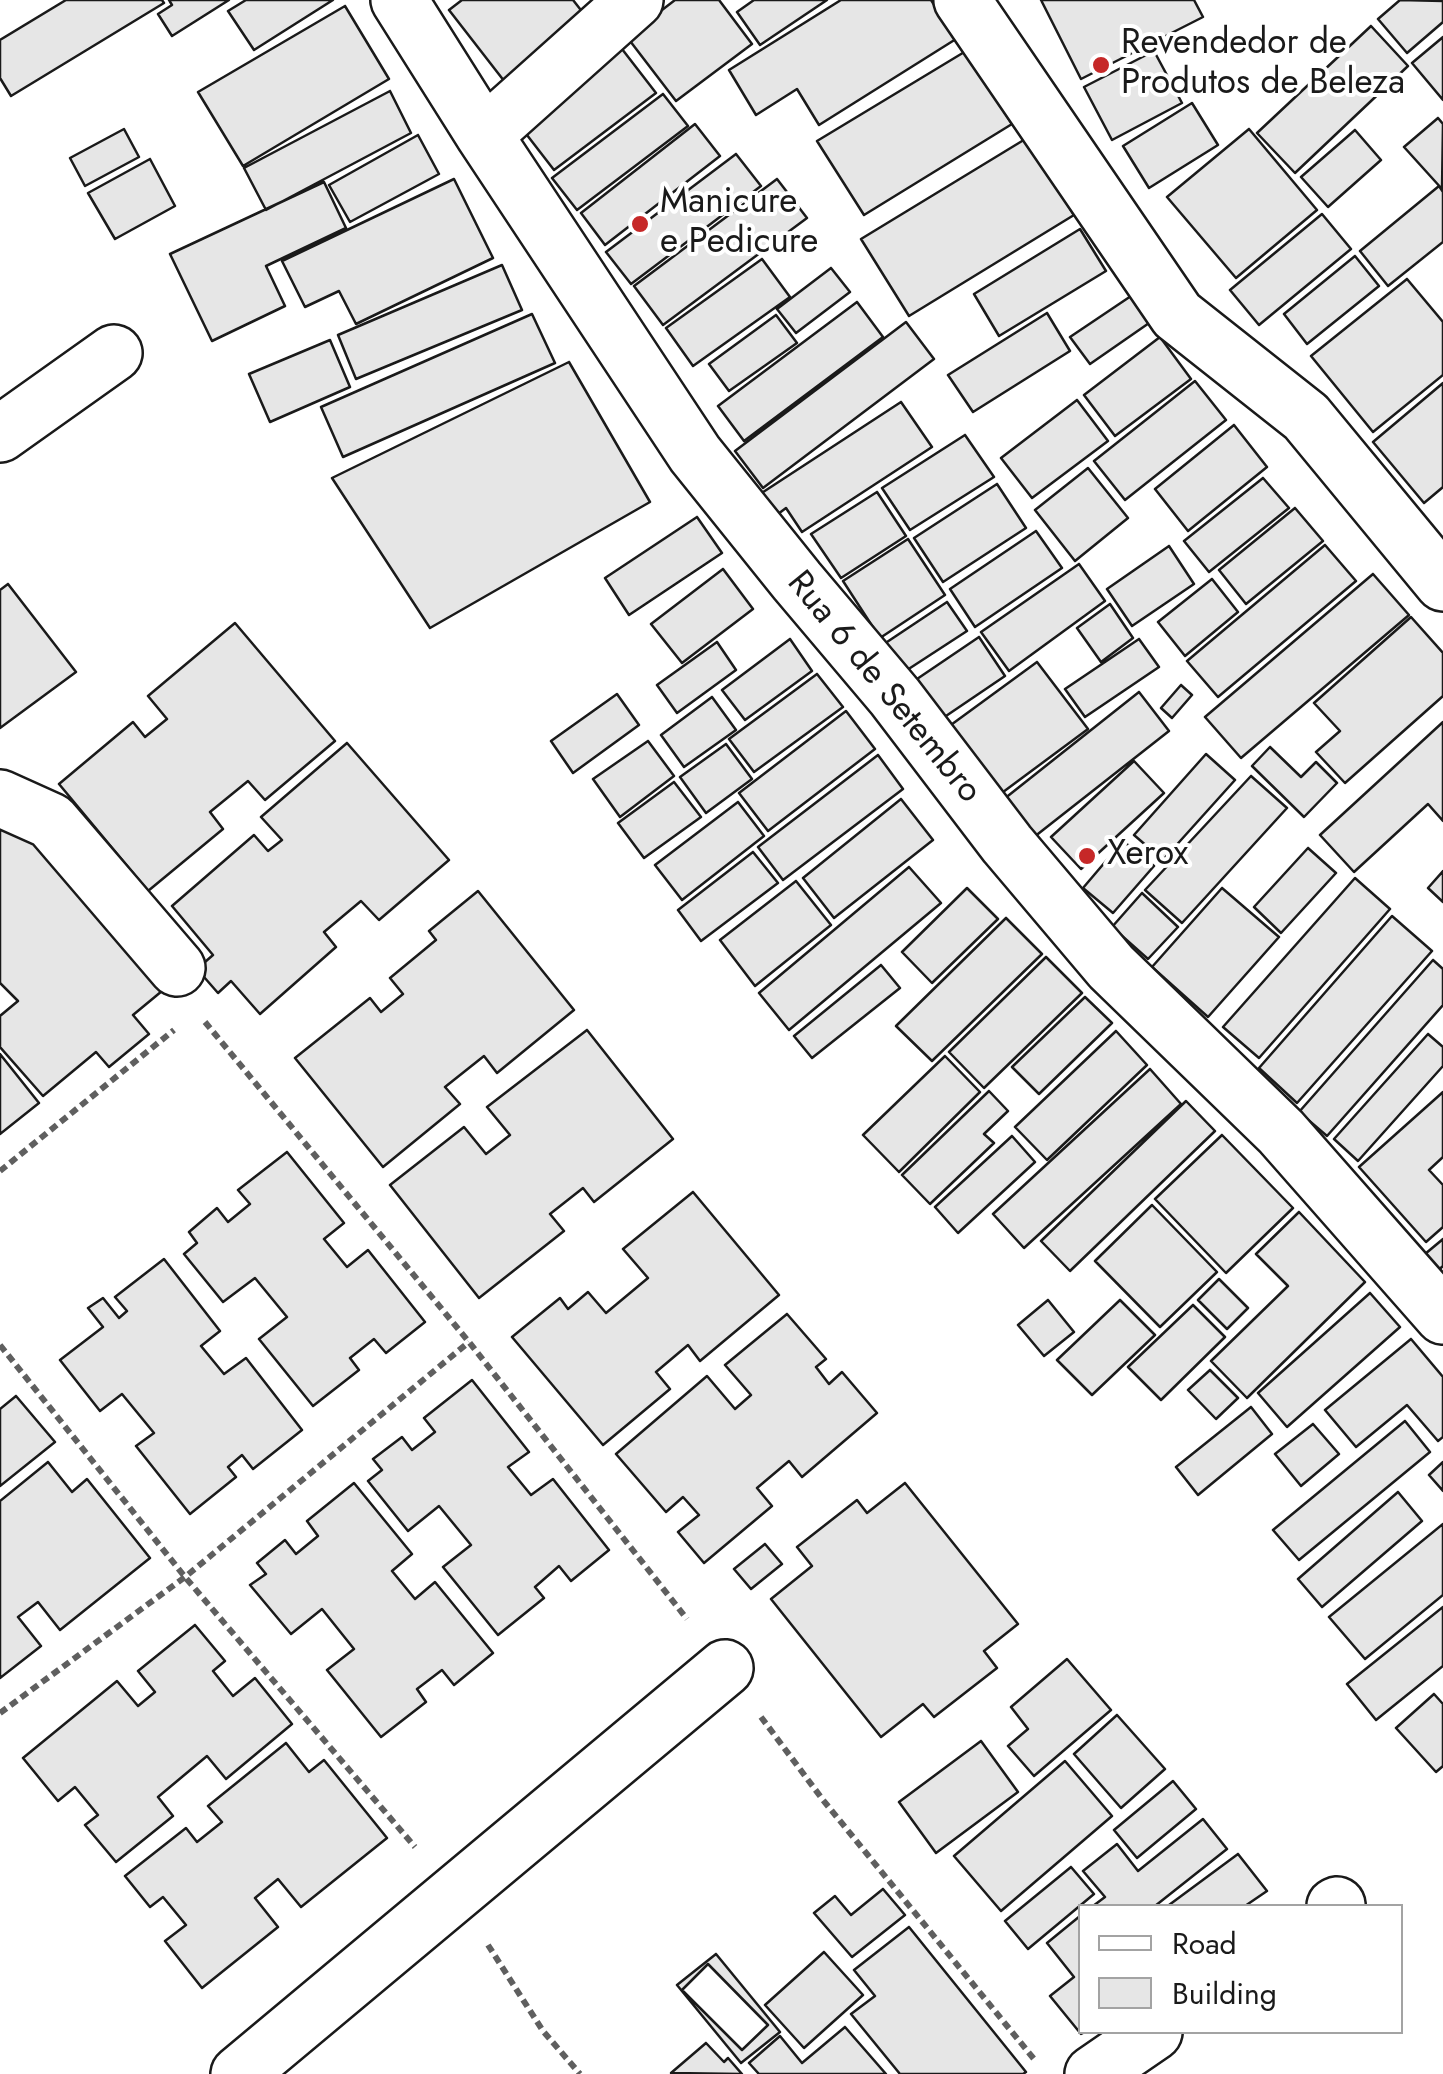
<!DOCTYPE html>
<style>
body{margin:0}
#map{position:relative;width:1443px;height:2074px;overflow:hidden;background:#fff;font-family:Jost,sans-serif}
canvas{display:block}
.legend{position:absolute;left:1078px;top:1904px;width:325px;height:130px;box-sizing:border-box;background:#fff;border:2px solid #a3a3a3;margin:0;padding:12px 18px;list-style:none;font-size:30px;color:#1a1a1a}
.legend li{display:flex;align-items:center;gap:20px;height:50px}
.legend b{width:50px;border:2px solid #a3a3a3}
</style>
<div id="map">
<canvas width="1443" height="2074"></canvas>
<ul class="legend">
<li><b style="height:12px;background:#fff"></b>Road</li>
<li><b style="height:28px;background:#e6e6e6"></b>Building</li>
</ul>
</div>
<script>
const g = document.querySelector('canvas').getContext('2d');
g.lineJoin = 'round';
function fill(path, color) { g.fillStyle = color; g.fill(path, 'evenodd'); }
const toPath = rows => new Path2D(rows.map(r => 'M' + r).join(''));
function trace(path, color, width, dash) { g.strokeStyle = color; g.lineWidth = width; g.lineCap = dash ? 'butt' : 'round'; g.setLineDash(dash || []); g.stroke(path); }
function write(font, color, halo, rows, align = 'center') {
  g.font = font + ' Jost,sans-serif'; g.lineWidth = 8; g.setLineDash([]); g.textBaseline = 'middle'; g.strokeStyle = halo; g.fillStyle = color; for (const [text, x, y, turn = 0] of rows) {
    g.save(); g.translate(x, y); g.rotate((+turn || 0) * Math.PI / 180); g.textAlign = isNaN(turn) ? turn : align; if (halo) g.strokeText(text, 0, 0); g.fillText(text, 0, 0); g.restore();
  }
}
const building = toPath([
 [66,0,162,0,164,3,11,96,0,78,0,40,66,0],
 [169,0,229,0,172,36,158,14,172,5,169,0],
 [246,0,333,0,254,50,228,11,246,0],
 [462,0,573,0,591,23,508,86,449,10,462,0],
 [675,0,719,0,752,44,676,101,627,37,675,0],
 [754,0,827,0,760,45,737,12,754,0],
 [841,0,931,0,956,39,819,125,797,89,756,115,729,70,841,0],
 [1041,0,1194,0,1203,17,1081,79,1041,0],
 [1400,0,1443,1,1443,22,1407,53,1378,19,1400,0],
 [345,6,389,79,243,166,198,92,345,6],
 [1371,26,1408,66,1295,173,1257,133,1371,26],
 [1443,37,1443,100,1412,63,1443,37],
 [622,49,656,93,554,170,520,126,622,49],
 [966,51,1012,124,864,215,817,141,966,51],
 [1154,51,1182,103,1112,140,1084,87,1154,51],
 [390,91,411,133,266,210,244,168,390,91],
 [663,94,688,126,577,210,552,178,663,94],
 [1192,103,1218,145,1149,188,1123,146,1192,103],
 [1438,118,1443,124,1442,189,1404,147,1438,118],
 [695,124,720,156,605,245,581,213,695,124],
 [124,129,139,157,85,186,70,158,124,129],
 [1249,129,1317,210,1236,278,1167,197,1249,129],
 [1355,130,1381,160,1328,207,1301,177,1355,130],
 [418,135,439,174,350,222,329,185,418,135],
 [1027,138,1074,215,909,316,861,239,1027,138],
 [736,154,761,186,631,284,606,252,736,154],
 [150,159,175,206,115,239,88,193,150,159],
 [454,179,493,258,356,324,339,291,305,307,282,261,454,179],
 [777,179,807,218,663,325,634,286,777,179],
 [324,182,346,228,266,266,285,306,212,341,170,254,324,182],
 [1439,186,1443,192,1443,242,1388,286,1360,251,1439,186],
 [1322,214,1351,249,1259,325,1230,290,1322,214],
 [1080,229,1106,271,999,336,974,294,1080,229],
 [1355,256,1379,286,1307,344,1284,314,1355,256],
 [762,259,790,297,693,366,666,328,762,259],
 [502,265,522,310,356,379,338,335,502,265],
 [831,268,850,292,796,333,777,309,831,268],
 [1407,279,1443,322,1443,375,1373,432,1311,356,1407,279],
 [1134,294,1152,321,1090,364,1070,337,1134,294],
 [857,302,883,337,744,441,718,406,857,302],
 [1047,313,1070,351,973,412,948,375,1047,313],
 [532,314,555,363,343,457,321,407,532,314],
 [776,315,797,343,729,391,709,364,776,315],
 [906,322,934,359,763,488,735,451,906,322],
 [1160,337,1191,379,1115,436,1084,395,1160,337],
 [330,340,350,387,270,422,249,374,330,340],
 [569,362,650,502,430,628,332,478,569,362],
 [1195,381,1226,420,1125,500,1094,461,1195,381],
 [1443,383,1443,487,1424,503,1373,442,1443,383],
 [1077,400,1108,441,1032,498,1001,458,1077,400],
 [901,402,932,447,802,532,786,508,770,520,754,498,901,402],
 [1234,425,1267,467,1188,531,1155,489,1234,425],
 [965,435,994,477,910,530,882,488,965,435],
 [1088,468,1128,518,1075,561,1035,510,1088,468],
 [1263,478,1289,508,1209,572,1184,541,1263,478],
 [997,484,1026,528,943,582,914,538,997,484],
 [877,492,906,536,841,578,811,534,877,492],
 [1295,508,1323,541,1246,604,1219,570,1295,508],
 [697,517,722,553,629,615,605,578,697,517],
 [1036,531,1062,568,975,627,950,589,1036,531],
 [908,539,945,595,880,638,843,581,908,539],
 [1325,545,1356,581,1218,697,1187,661,1325,545],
 [1169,546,1194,584,1132,626,1107,589,1169,546],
 [1079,564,1105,601,1009,671,981,632,1079,564],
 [723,569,753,609,682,663,651,624,723,569],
 [1373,574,1409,615,1241,758,1205,717,1373,574],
 [1212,579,1238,612,1185,656,1158,622,1212,579],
 [8,584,76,672,0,728,0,590,8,584],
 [947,602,967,631,904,672,884,644,947,602],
 [1110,604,1133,638,1101,662,1077,628,1110,604],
 [1411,617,1443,653,1443,696,1345,783,1316,752,1340,731,1314,703,1411,617],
 [235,623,335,741,265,800,248,781,210,812,223,829,148,891,59,784,133,722,145,737,167,719,148,696,235,623],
 [979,637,1005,676,943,718,917,679,979,637],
 [790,639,812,671,745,720,722,690,790,639],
 [1139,639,1159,667,1085,717,1065,689,1139,639],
 [717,642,736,670,677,713,657,685,717,642],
 [1037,662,1088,729,995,798,944,730,1037,662],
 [817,674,843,707,754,772,729,739,817,674],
 [1181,685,1192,695,1172,718,1161,708,1181,685],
 [1139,692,1169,731,1029,841,999,803,1139,692],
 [617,694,639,725,573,773,551,741,617,694],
 [712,697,736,730,684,767,661,735,712,697],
 [846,711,875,749,768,831,739,793,846,711],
 [1443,722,1443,821,1428,804,1354,872,1320,835,1443,722],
 [648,741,674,776,620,817,593,779,648,741],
 [347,743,449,860,379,920,361,901,324,932,336,947,260,1014,231,981,218,993,197,969,213,955,172,906,254,835,268,851,282,840,261,817,347,743],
 [726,744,752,779,706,813,680,777,726,744],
 [1270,747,1301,777,1316,762,1337,783,1304,817,1252,766,1270,747],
 [1206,754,1235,780,1163,860,1134,835,1206,754],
 [878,755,903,789,783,880,758,847,878,755],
 [1134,761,1164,793,1081,869,1051,837,1134,761],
 [1251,776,1287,808,1182,923,1145,890,1251,776],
 [674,782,701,817,644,858,618,823,674,782],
 [901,799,933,840,834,918,803,878,901,799],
 [738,802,764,836,682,900,655,865,738,802],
 [15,818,162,991,133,1015,149,1034,109,1067,96,1052,43,1096,0,1047,0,1016,18,1001,0,983,0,831,15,818],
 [1123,841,1154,866,1113,913,1083,888,1123,841],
 [1308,848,1336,873,1281,933,1254,907,1308,848],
 [753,852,778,883,701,941,678,910,753,852],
 [909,867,941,903,789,1030,759,993,909,867],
 [1443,871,1443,902,1428,888,1443,871],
 [1355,878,1390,909,1259,1058,1223,1027,1355,878],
 [796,881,831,925,755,986,720,940,796,881],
 [967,888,998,919,932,983,902,952,967,888],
 [1222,888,1279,937,1208,1017,1152,967,1222,888],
 [478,891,574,1010,497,1073,484,1056,445,1087,460,1104,383,1167,295,1058,370,998,381,1012,403,994,390,978,436,940,429,931,478,891],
 [1142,893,1178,927,1148,959,1112,927,1142,893],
 [1392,916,1432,951,1297,1103,1259,1068,1392,916],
 [1006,918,1042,954,932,1061,896,1026,1006,918],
 [1046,957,1082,993,984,1088,949,1052,1046,957],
 [1433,960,1443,969,1443,1005,1327,1136,1299,1112,1433,960],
 [881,965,900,988,812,1058,794,1036,881,965],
 [1085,997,1112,1023,1039,1094,1012,1067,1085,997],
 [587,1030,673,1139,594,1202,583,1188,550,1214,564,1231,479,1298,390,1185,464,1127,486,1154,510,1135,487,1107,587,1030],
 [1116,1031,1147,1065,1047,1160,1015,1127,1116,1031],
 [1428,1034,1443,1047,1443,1066,1358,1161,1334,1139,1428,1034],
 [0,1054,39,1103,0,1134,0,1054],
 [945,1056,980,1092,899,1172,863,1135,945,1056],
 [1150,1069,1181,1104,1024,1248,993,1214,1150,1069],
 [989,1091,1008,1111,984,1134,994,1143,930,1204,902,1175,989,1091],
 [1443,1092,1443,1157,1429,1170,1443,1185,1443,1227,1426,1242,1359,1167,1443,1092],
 [1186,1101,1215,1131,1070,1271,1041,1241,1186,1101],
 [1222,1135,1293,1208,1226,1273,1155,1199,1222,1135],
 [1012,1136,1035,1162,958,1233,935,1207,1012,1136],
 [287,1152,344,1223,324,1239,347,1267,368,1250,425,1322,386,1353,374,1339,350,1358,359,1370,313,1406,259,1339,287,1317,255,1278,223,1302,184,1254,197,1243,189,1232,217,1208,228,1222,250,1204,238,1190,287,1152],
 [693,1192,779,1295,700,1361,688,1345,656,1372,670,1389,603,1445,512,1337,560,1298,568,1309,588,1292,606,1313,648,1278,623,1249,693,1192],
 [1152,1205,1217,1272,1160,1327,1095,1261,1152,1205],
 [1299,1212,1365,1282,1247,1398,1211,1361,1288,1286,1256,1254,1299,1212],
 [1443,1239,1443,1266,1433,1275,1419,1259,1443,1239],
 [164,1259,220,1331,201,1346,224,1374,246,1358,302,1430,253,1469,242,1455,228,1467,236,1477,190,1514,136,1446,154,1433,122,1394,100,1411,60,1360,103,1327,88,1308,103,1298,119,1318,127,1311,115,1297,164,1259],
 [1219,1279,1248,1308,1227,1329,1198,1300,1219,1279],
 [1370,1293,1400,1327,1287,1427,1258,1393,1370,1293],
 [1048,1300,1074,1332,1044,1356,1018,1325,1048,1300],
 [1120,1300,1155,1335,1092,1395,1057,1360,1120,1300],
 [1193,1305,1225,1337,1161,1400,1128,1367,1193,1305],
 [787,1314,826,1359,816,1367,829,1384,842,1372,877,1413,802,1477,789,1461,757,1488,772,1506,704,1563,678,1532,699,1515,683,1497,666,1512,616,1454,707,1376,735,1409,751,1395,725,1365,787,1314],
 [1411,1339,1443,1377,1443,1437,1438,1441,1407,1405,1356,1447,1325,1410,1411,1339],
 [1210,1370,1238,1398,1216,1419,1188,1390,1210,1370],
 [472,1380,529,1452,508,1467,531,1495,553,1479,609,1550,571,1581,559,1566,535,1587,544,1598,498,1635,443,1567,471,1545,439,1506,408,1531,368,1481,382,1470,373,1459,402,1437,412,1450,435,1432,424,1418,472,1380],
 [16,1396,55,1442,0,1486,0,1409,16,1396],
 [1251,1407,1272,1434,1198,1495,1176,1467,1251,1407],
 [1405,1421,1430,1452,1299,1560,1273,1530,1405,1421],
 [1313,1424,1339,1454,1301,1486,1275,1454,1313,1424],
 [48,1462,72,1492,87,1479,150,1558,60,1630,38,1602,18,1617,41,1646,0,1678,0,1501,48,1462],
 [1443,1462,1443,1491,1429,1475,1443,1462],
 [354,1483,412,1554,392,1571,415,1599,435,1582,493,1653,454,1685,442,1670,417,1689,426,1702,381,1737,327,1670,354,1649,322,1609,291,1634,250,1585,266,1574,257,1563,285,1540,296,1554,318,1536,307,1521,354,1483],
 [905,1483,1018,1624,984,1651,997,1668,934,1717,923,1704,881,1737,771,1599,812,1566,797,1547,857,1500,867,1513,905,1483],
 [1398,1492,1422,1521,1322,1607,1298,1579,1398,1492],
 [1443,1524,1443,1595,1365,1659,1329,1617,1443,1524],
 [765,1544,782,1564,751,1589,734,1569,765,1544],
 [1443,1607,1443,1666,1376,1720,1347,1684,1443,1607],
 [195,1625,225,1661,213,1671,233,1696,255,1678,292,1724,226,1779,207,1756,158,1797,173,1816,116,1862,85,1825,98,1815,75,1787,58,1801,23,1758,117,1681,138,1706,155,1692,138,1671,195,1625],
 [1067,1659,1111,1710,1034,1776,1008,1746,1028,1729,1011,1707,1067,1659],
 [1434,1694,1443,1704,1443,1766,1436,1772,1396,1728,1434,1694],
 [1117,1715,1165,1769,1121,1808,1074,1754,1117,1715],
 [981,1741,1018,1792,936,1853,899,1802,981,1741],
 [286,1743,309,1772,324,1760,387,1838,301,1907,278,1879,255,1898,278,1927,202,1988,165,1941,186,1925,163,1897,150,1907,125,1876,186,1828,197,1842,222,1822,208,1806,286,1743],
 [1065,1761,1112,1816,1001,1911,954,1856,1065,1761],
 [1173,1781,1196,1809,1137,1858,1114,1830,1173,1781],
 [1203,1819,1227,1849,1155,1906,1093,1906,1105,1897,1083,1871,1117,1844,1138,1871,1203,1819],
 [1238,1854,1267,1891,1245,1906,1169,1905,1238,1854],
 [1071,1867,1094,1894,1028,1949,1005,1921,1071,1867],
 [883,1889,905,1915,852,1957,814,1913,835,1896,851,1915,883,1889],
 [1080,1916,1080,2032,1085,2032,1081,2034,1050,1996,1074,1977,1047,1943,1080,1916],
 [909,1927,1026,2072,1023,2074,900,2074,851,2014,875,1996,854,1970,909,1927],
 [824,1952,863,1995,804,2048,765,2005,824,1952],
 [716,1954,780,2032,741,2063,677,1985,716,1954],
 [708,1964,768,2025,742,2050,682,1990,708,1964],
 [845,2027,886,2074,759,2074,749,2063,780,2036,802,2063,845,2027],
 [706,2043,724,2062,728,2058,742,2074,671,2073,706,2043]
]);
const path = toPath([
 [205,1022,469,1342,687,1619],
 [0,1171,174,1030],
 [0,1345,185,1577,415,1847],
 [0,1713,185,1577,469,1342],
 [761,1717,823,1800,1034,2059],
 [488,1945,543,2031,580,2074]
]);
const street = toPath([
 [399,0,484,135,695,454,797,581,895,697,1007,844,1111,967,1281,1132,1443,1316],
 [962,0,1177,315,1306,417,1443,583],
 [484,135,635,0],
 [0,434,114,353],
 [0,798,51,821,177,968],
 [1335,1906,1337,1905],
 [239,2074,725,1668],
 [1093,2074,1154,2032]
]);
const markers = [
 [1101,65,10,"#c62828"],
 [640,224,10,"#c62828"],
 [1087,856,10,"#c62828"]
];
const poiNames = [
 ["Revendedor de",1121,45],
 ["Produtos de Beleza",1121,85],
 ["Manicure",660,204],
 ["e Pedicure",660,244],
 ["Xerox",1107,856]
];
const streetNames = [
 ["Rua 6 de Setembro",883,688,51]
];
fill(building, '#e6e6e6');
trace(building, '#1a1a1a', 2.5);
trace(street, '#1a1a1a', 60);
trace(path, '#5f5f5f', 6, [8, 5]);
trace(street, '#fff', 55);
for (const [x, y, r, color] of markers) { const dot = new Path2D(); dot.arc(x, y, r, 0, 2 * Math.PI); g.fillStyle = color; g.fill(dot); trace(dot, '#fff', 4); }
write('35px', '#1a1a1a', '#fff', poiNames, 'left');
write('35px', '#1a1a1a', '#fff', streetNames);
</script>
